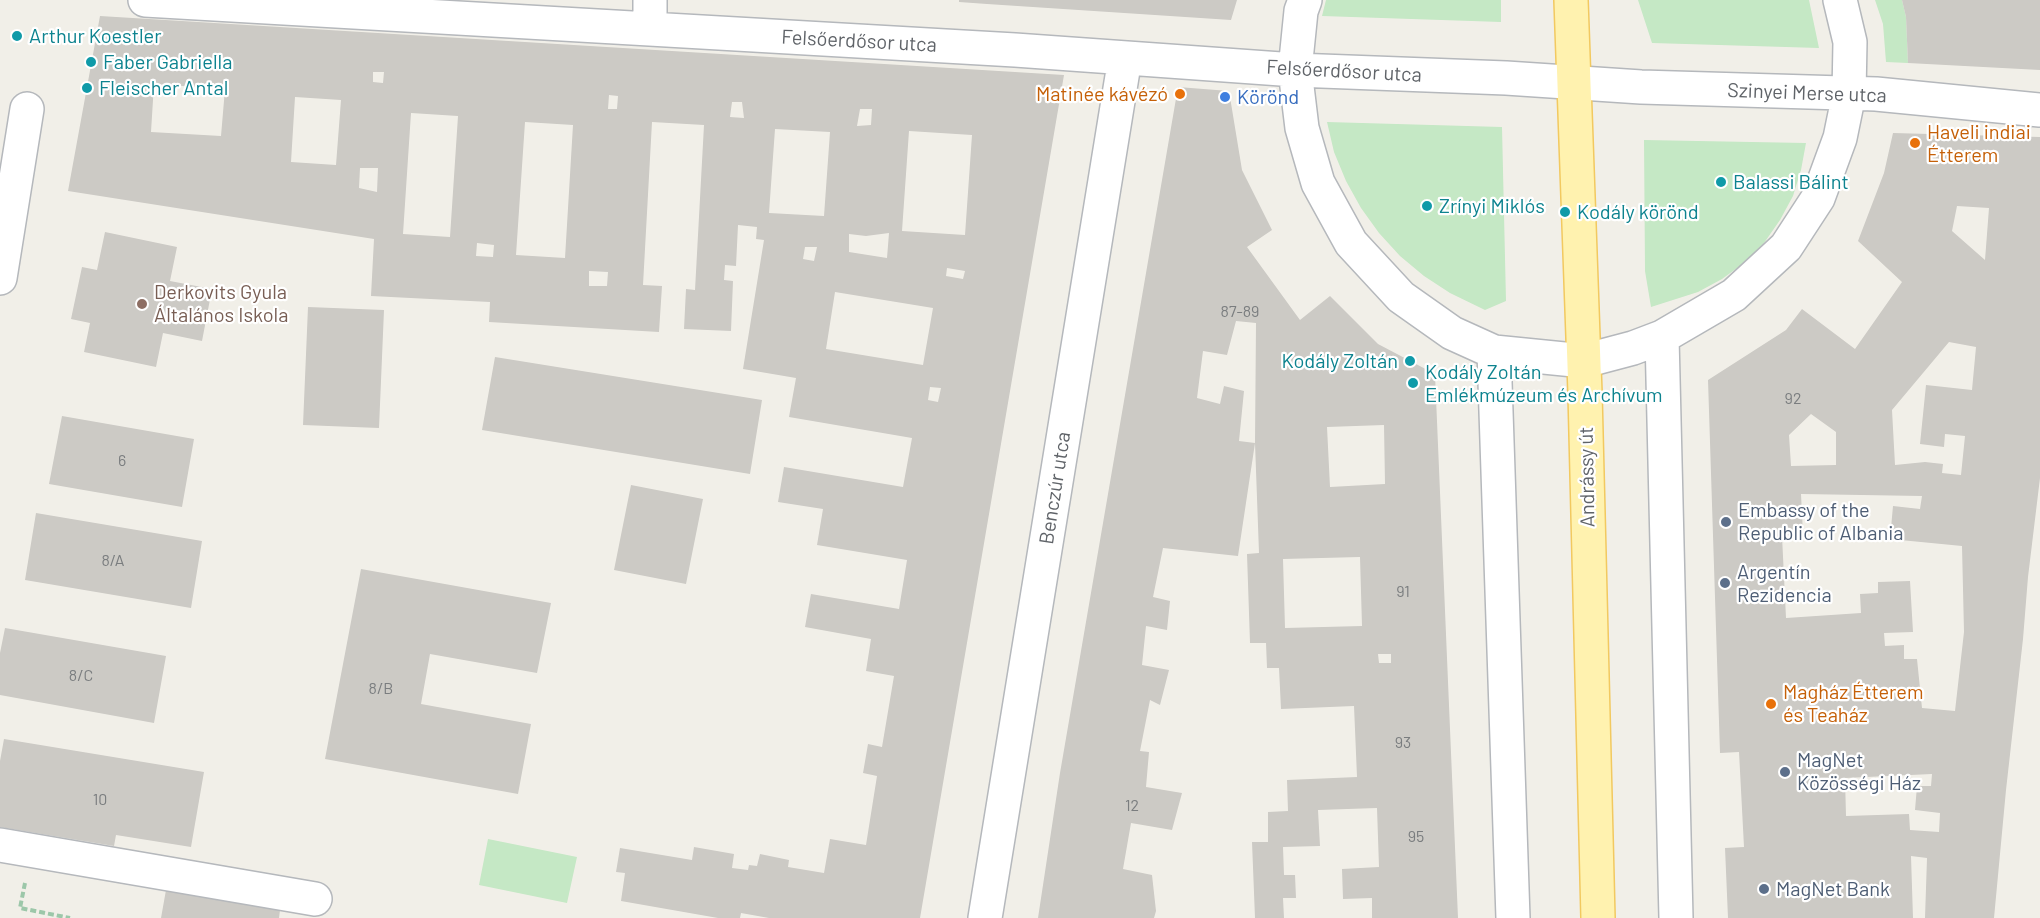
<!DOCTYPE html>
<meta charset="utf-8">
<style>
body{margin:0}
canvas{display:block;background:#f1efe8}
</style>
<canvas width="2040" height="918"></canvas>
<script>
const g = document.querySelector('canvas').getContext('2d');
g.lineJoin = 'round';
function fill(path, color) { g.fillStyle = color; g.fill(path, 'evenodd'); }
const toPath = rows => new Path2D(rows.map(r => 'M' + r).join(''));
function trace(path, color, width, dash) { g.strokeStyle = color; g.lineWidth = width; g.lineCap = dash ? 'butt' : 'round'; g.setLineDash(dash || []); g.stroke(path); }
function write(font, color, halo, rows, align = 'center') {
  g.font = font + ' Barlow,sans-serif'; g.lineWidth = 4.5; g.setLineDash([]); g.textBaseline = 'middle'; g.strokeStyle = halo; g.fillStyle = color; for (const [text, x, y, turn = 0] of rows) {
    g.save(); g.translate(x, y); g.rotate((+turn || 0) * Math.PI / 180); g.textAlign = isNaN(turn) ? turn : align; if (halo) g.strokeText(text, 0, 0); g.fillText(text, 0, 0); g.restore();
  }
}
const green = toPath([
 [1326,0,1501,0,1501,22,1322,16],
 [1638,0,1809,0,1819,48,1652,43],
 [1875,0,1902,0,1906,17,1908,63,1886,62,1883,24],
 [1327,122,1502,127,1506,301,1485,310,1450,293,1424,276,1400,256,1379,233,1361,208,1346,181,1334,152],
 [1644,140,1806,143,1801,170,1793,196,1780,220,1764,243,1744,263,1722,279,1698,292,1651,307,1645,271],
 [488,839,577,857,567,903,479,885]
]);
const building = toPath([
 [959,0,1237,0,1231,20,987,4,959,2],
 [1902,0,2040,0,2040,70,1908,63,1906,17],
 [100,16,1064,75,920,918,769,918,741,913,740,918,718,918,621,901,625,873,616,872,620,848,692,860,694,847,734,854,732,868,748,870,749,865,757,866,760,854,789,860,788,867,824,873,830,839,866,845,877,776,863,773,868,744,882,747,894,676,866,671,871,639,805,627,811,594,899,609,907,560,817,545,823,509,778,502,784,467,903,487,912,438,789,417,796,378,743,369,764,240,756,239,757,227,738,225,736,266,725,265,724,280,733,281,731,331,684,329,686,289,695,290,704,125,652,122,643,285,662,286,659,332,489,322,490,302,371,296,374,239,68,191],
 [373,72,384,72,383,83,373,82],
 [154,84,225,89,221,136,151,132],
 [609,95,618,96,617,109,608,109],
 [295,97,341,100,336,165,291,162],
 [732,102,742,102,744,118,730,117],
 [860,109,872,109,871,125,857,126],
 [411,113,458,116,450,237,403,234],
 [525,122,573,125,565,258,516,255],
 [775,129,830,132,824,216,769,213],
 [909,131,972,135,965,235,902,231],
 [360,168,378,168,377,192,359,188],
 [889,233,887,258,849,252,849,234,866,236],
 [477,243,494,245,493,257,476,256],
 [805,247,817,247,814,261,803,259],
 [947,268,965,271,963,279,946,276],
 [589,271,608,272,607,286,589,286],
 [835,292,933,308,923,365,826,349],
 [930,387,941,388,938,402,928,400],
 [1178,87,1229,91,1242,170,1272,230,1247,247,1300,320,1330,296,1378,344,1435,374,1458,918,1372,918,1372,898,1343,899,1342,869,1379,867,1377,808,1318,810,1320,846,1283,847,1284,875,1295,875,1296,898,1283,898,1284,918,1255,918,1252,842,1268,842,1268,812,1288,811,1287,780,1357,777,1354,706,1281,709,1279,668,1267,668,1266,643,1250,643,1247,554,1259,553,1255,443,1238,556,1163,548,1153,597,1170,601,1167,630,1146,626,1142,665,1169,670,1160,705,1150,700,1140,751,1149,752,1146,787,1182,793,1172,830,1131,823,1123,869,1152,875,1156,911,1154,918,1038,918,1060,773],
 [1236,321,1256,323,1255,443,1239,441,1244,391,1224,386,1220,404,1197,398,1203,351,1227,355],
 [1384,425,1385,484,1330,487,1327,427],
 [1360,557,1362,626,1285,628,1283,559],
 [1378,654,1391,654,1391,663,1379,663],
 [1893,133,2040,137,2040,478,2028,577,2023,639,2006,790,1994,918,1925,918,1927,858,1911,856,1913,918,1728,918,1725,848,1744,847,1739,752,1720,753,1708,380,1786,330,1802,309,1855,349,1902,282,1858,241,1884,173],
 [1957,206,1989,208,1985,260,1952,231],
 [1949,342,1976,347,1972,390,1926,385,1920,444,1944,447,1945,434,1965,436,1961,475,1942,473,1943,464,1925,462,1895,465,1892,410],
 [1811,414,1836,432,1836,465,1791,466,1789,435],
 [1801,494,1922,496,1920,509,1893,506,1890,539,1962,546,1964,632,1955,711,1922,708,1917,659,1904,659,1904,645,1885,646,1884,633,1913,632,1910,581,1878,582,1878,593,1860,594,1861,613,1786,618,1782,536,1803,534],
 [1932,774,1931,786,1917,786,1915,810,1940,813,1939,832,1910,830,1909,814,1846,816,1845,778],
 [105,232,177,247,170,281,212,289,202,341,163,333,156,367,84,352,90,323,71,319,82,267,97,270],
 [308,307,384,310,379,428,303,425],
 [495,357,762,400,750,474,482,430],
 [62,416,194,439,182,507,49,484],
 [631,485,703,499,686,584,614,570],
 [36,513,202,541,191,608,25,580],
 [361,569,551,603,537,673,430,654,421,704,531,724,518,794,325,759],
 [5,628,166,656,154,723,0,695,0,653],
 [4,739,204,772,191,847,116,835,114,846,0,827,0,761],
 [166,890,280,910,279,918,161,918]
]);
const path = toPath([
 [25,883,20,908,70,918]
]);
const minor = toPath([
 [145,0,1015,50,1295,70,1506,78,1641,87,1876,94,2040,110],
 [650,0,650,28],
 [1305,0,1301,11,1295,70,1302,128,1318,183,1351,243,1401,297,1452,333,1494,352,1584,361,1633,348,1662,337,1734,295,1786,247,1818,198,1840,138,1849,94,1850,42,1840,0],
 [0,278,27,109],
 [1662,337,1676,918],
 [1494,352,1513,918],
 [0,845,315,899],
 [985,918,1125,58]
]);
const major = toPath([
 [1571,0,1585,393,1598,918]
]);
const markers = [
 [17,36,6,"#0f9aa8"],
 [91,62,6,"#0f9aa8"],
 [87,88,6,"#0f9aa8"],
 [1180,94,6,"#e8710a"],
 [1225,97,6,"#3f7fe0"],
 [1915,143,6,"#e8710a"],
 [1721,182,6,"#0f9aa8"],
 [1427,206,6,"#0f9aa8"],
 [1565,212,6,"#0f9aa8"],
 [142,304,6,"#8d6e63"],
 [1410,361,6,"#0f9aa8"],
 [1413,383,6,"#0f9aa8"],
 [1726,522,6,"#5c6f8a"],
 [1725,583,6,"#5c6f8a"],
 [1771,704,6,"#e8710a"],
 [1785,772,6,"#5c6f8a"],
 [1764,889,6,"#5c6f8a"]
];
const numberNames = [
 ["87-89",1240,312],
 ["92",1793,399],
 ["6",122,461],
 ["8/A",113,561],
 ["91",1403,592],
 ["8/C",81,676],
 ["8/B",381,689],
 ["93",1403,743],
 ["10",100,800],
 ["12",1132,806],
 ["95",1416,837]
];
const cultureNames = [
 ["Arthur Koestler",29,36],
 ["Faber Gabriella",103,62],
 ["Fleischer Antal",99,88],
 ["Balassi Bálint",1733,182],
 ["Zrínyi Miklós",1439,206],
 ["Kodály körönd",1577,212],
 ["Kodály Zoltán",1398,361,"right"],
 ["Kodály Zoltán",1425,372],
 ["Emlékmúzeum és Archívum",1425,395]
];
const streetNames = [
 ["Felsőerdősor utca",859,41,3],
 ["Felsőerdősor utca",1344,71,3],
 ["Szinyei Merse utca",1807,93,2],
 ["Andrássy út",1587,477,-91],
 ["Benczúr utca",1055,488,-81]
];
const foodNames = [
 ["Matinée kávézó",1168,94,"right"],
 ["Haveli indiai",1927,132],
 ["Étterem",1927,155],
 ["Magház Étterem",1783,692],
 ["és Teaház",1783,715]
];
const shopNames = [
 ["Körönd",1237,97]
];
const educationNames = [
 ["Derkovits Gyula",154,292],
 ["Általános Iskola",154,315]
];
const serviceNames = [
 ["Embassy of the",1738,510],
 ["Republic of Albania",1738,533],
 ["Argentín",1737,572],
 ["Rezidencia",1737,595],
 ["MagNet",1797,760],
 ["Közösségi Ház",1797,783],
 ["MagNet Bank",1776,889]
];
fill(green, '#c5e8c5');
fill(building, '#cccac5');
trace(minor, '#b5b8bc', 36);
trace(major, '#f2c960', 36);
trace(path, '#9cc7a9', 4, [6, 3]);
trace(minor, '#fff', 33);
trace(major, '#fff2af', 33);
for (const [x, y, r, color] of markers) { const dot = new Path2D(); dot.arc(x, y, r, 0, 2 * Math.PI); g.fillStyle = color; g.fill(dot); trace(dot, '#fff', 2); }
write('16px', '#7a7d7f', null, numberNames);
write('20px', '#0d838f', '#fff', cultureNames, 'left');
write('20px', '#5f6368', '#fff', streetNames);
write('20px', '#c56008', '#fff', foodNames, 'left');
write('20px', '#366cbe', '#fff', shopNames, 'left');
write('20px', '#785e54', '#fff', educationNames, 'left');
write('20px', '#4e5e75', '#fff', serviceNames, 'left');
</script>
